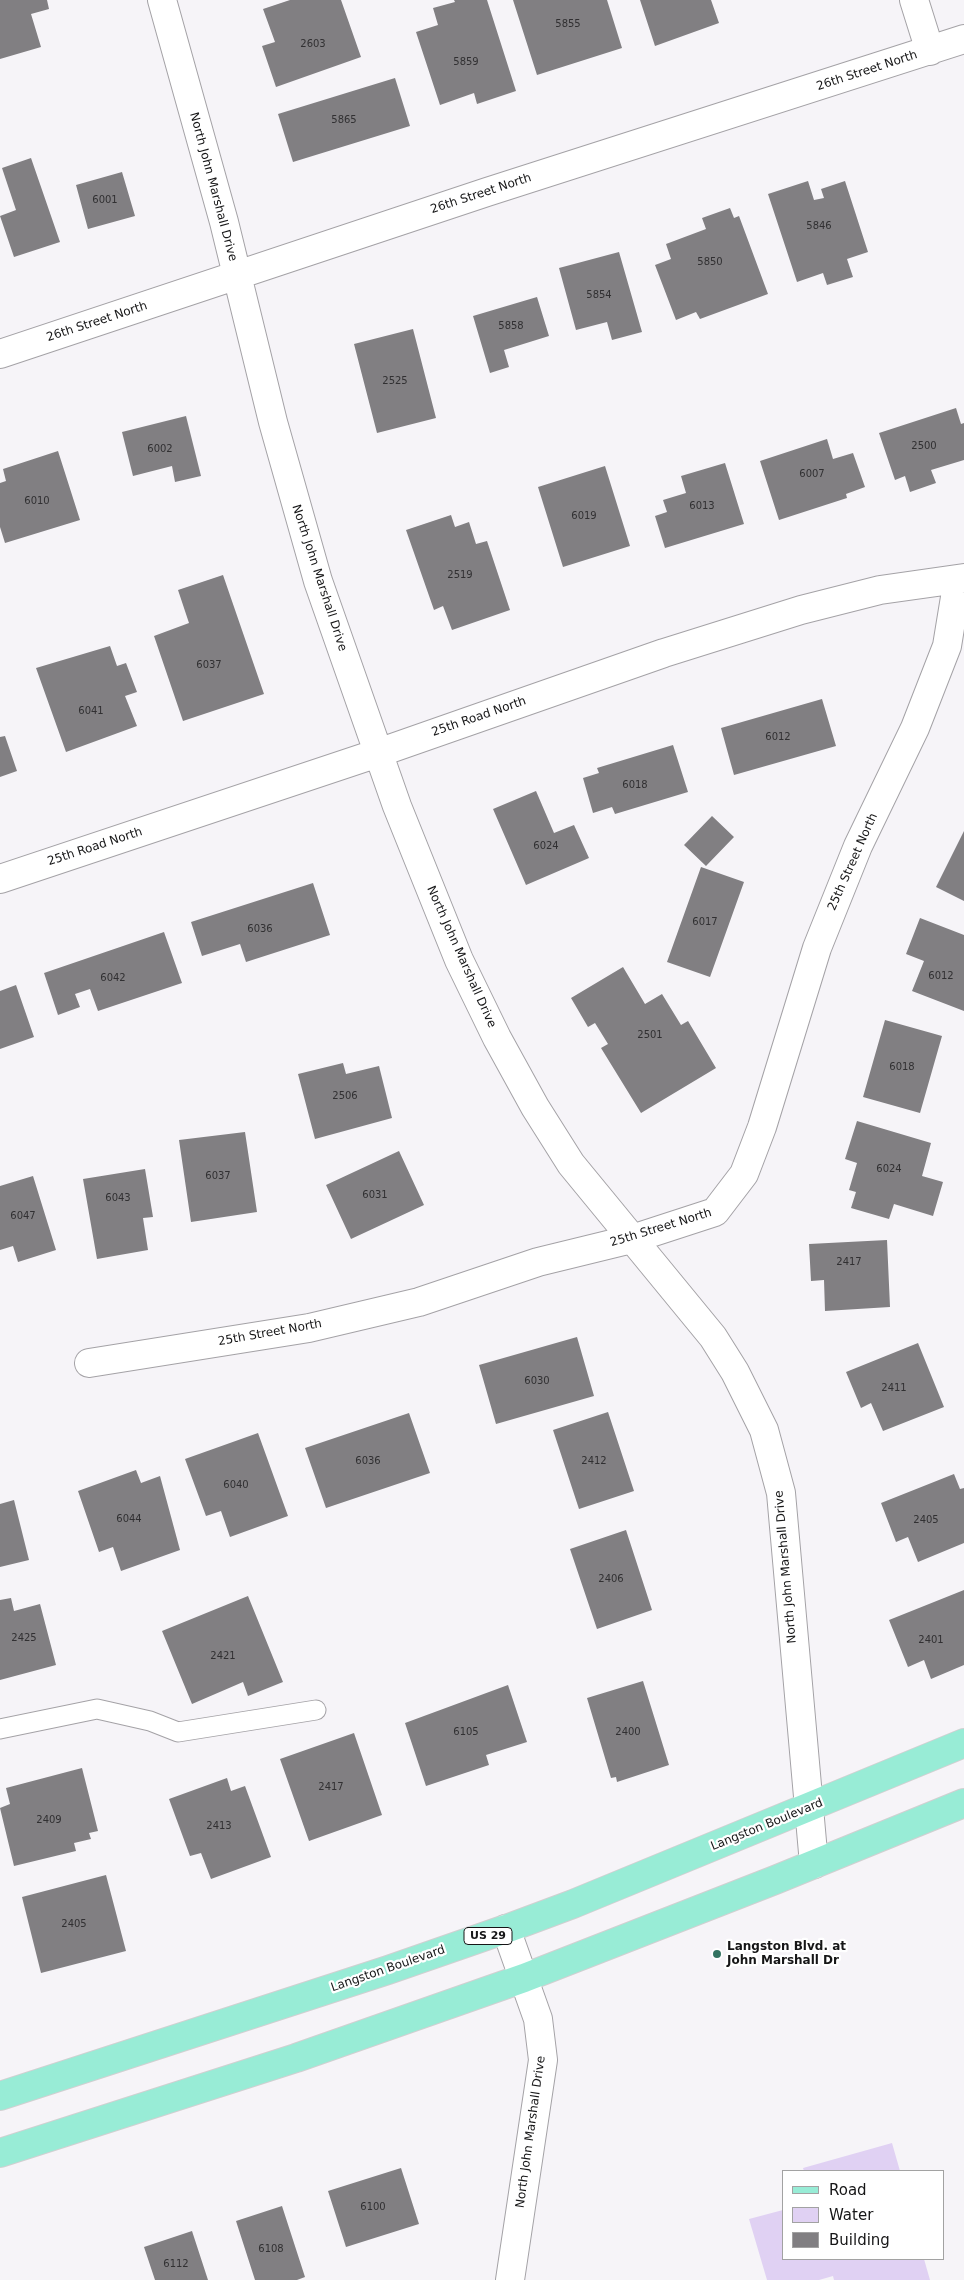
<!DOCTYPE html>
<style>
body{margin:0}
#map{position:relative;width:964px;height:2280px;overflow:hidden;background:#f6f4f8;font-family:"DejaVu Sans",sans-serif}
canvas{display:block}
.legend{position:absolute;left:782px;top:2170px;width:162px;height:90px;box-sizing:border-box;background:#fff;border:1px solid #a2a2a2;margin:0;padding:6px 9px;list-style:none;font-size:15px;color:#161617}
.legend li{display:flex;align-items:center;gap:10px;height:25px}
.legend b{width:25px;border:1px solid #a2a2a2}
</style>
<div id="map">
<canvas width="964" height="2280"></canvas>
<ul class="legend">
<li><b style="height:6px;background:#98ecd6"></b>Road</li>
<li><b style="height:14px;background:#e0d1f3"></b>Water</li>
<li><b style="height:14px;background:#817f82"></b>Building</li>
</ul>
</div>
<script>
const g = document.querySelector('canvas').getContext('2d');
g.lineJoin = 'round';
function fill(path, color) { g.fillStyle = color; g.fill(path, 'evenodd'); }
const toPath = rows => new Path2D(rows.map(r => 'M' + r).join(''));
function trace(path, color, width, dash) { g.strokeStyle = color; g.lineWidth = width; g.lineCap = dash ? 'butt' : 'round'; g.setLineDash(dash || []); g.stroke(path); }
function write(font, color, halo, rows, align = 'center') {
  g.font = font + ' "DejaVu Sans",sans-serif'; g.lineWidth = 4.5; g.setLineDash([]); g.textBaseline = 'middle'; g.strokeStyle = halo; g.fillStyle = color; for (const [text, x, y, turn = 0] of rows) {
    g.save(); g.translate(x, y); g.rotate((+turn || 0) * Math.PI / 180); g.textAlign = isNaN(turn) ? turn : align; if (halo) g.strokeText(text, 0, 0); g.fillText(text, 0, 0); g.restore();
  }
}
const water = toPath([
 [892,2143,900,2171,804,2171,803,2168],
 [783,2210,783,2259,924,2259,930,2280,834,2280,833,2276,819,2280,767,2280,749,2219]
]);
const building = toPath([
 [0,0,47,0,49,9,31,14,41,47,0,59],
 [290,0,341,0,361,57,276,87,262,46,275,42,263,9],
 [454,0,487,0,516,91,477,104,474,93,440,105,416,32,438,25,433,8,455,2],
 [513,0,607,0,622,48,537,75],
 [640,0,711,0,719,23,655,46],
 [395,78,410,126,293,162,278,114],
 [31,158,60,242,14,257,0,216,16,210,2,168],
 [122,172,135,216,88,229,76,185],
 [808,181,814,200,824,198,821,189,845,181,868,252,847,259,853,277,827,285,823,273,797,282,768,194],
 [730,208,734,218,739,216,768,294,700,319,696,312,676,320,655,265,671,259,666,244,706,229,702,218],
 [619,252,642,332,612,340,607,322,576,330,559,268],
 [537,297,549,336,504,350,509,367,490,373,473,316],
 [413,329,436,418,377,433,354,344],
 [956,408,961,424,964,423,964,460,931,470,936,483,910,492,905,476,895,480,879,433],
 [186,416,201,476,175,482,172,466,133,476,122,432],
 [827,439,833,459,853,453,865,487,846,494,847,498,779,520,760,461],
 [58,451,80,520,5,543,0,527,0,483,6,481,3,469],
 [725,463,744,524,665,548,655,516,667,512,663,500,686,493,681,476],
 [605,466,630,546,563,567,538,487],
 [451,515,455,527,469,522,476,544,487,541,510,610,452,630,443,606,434,610,406,530],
 [223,575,264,694,183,721,154,636,189,623,178,590],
 [110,646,117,666,126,663,137,692,125,696,137,726,66,752,36,668],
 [822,699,836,746,734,775,721,728],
 [5,736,17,771,0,777,0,737],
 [673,745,688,792,615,814,612,807,593,813,583,778,599,773,597,768],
 [536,791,554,833,574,825,589,858,526,885,493,809],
 [712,816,734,837,706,866,684,845],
 [964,831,964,901,936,887],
 [701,867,744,882,710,977,667,962],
 [313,883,330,935,246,962,240,944,202,956,191,922],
 [920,918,964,935,964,1011,912,991,924,961,906,954],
 [164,932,182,983,98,1011,90,989,75,994,80,1007,58,1015,44,973],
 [623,967,645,1004,662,994,681,1025,688,1021,716,1068,641,1113,601,1048,608,1044,595,1023,588,1027,571,998],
 [16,985,34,1037,0,1049,0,991],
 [885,1020,942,1036,920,1113,863,1097],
 [343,1063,346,1074,379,1066,392,1118,315,1139,298,1074],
 [857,1121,931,1143,922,1176,943,1182,933,1216,894,1204,889,1219,851,1208,856,1192,849,1190,857,1163,845,1159],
 [245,1132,257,1212,191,1222,179,1140],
 [399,1151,424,1205,351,1239,326,1185],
 [145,1169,153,1217,143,1218,148,1250,97,1259,83,1179],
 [33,1176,56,1250,18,1262,13,1246,0,1250,0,1186],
 [887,1240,890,1307,825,1311,824,1280,811,1281,809,1244],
 [577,1337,594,1396,496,1424,479,1365],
 [918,1343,944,1407,883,1431,871,1403,861,1408,846,1372],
 [608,1412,634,1491,579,1509,553,1430],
 [409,1413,430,1473,326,1508,305,1448],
 [258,1433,288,1516,230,1537,221,1511,206,1516,185,1459],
 [136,1470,141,1483,160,1476,180,1550,121,1571,113,1547,99,1552,78,1491],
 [954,1474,960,1489,964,1488,964,1543,918,1562,908,1537,896,1542,881,1503],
 [14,1500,29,1560,0,1567,0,1504],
 [626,1530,652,1610,597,1629,570,1549],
 [964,1590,964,1665,931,1679,924,1660,908,1667,889,1620],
 [248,1596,283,1682,248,1696,243,1682,192,1704,162,1631],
 [11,1598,14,1611,40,1604,56,1665,0,1680,0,1600],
 [643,1681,669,1765,617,1782,616,1777,611,1778,587,1698],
 [508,1685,527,1742,486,1755,489,1765,426,1786,405,1723],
 [354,1733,382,1815,309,1841,280,1759],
 [82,1768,98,1831,89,1833,91,1839,74,1843,76,1851,14,1866,0,1808,10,1804,6,1788],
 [227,1778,231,1791,245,1786,271,1857,211,1879,201,1853,190,1856,169,1799],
 [106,1875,126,1951,41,1973,22,1897],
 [401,2168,419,2224,346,2247,328,2191],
 [282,2206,305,2277,297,2280,255,2280,236,2221],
 [192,2231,208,2280,155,2280,144,2247]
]);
const service = toPath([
 [0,1729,97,1709,150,1721,178,1732,316,1710]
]);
const minor = toPath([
 [162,0,224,222,273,422,318,581,397,806,459,960,497,1038,535,1107,571,1164,713,1337,735,1372,764,1430,781,1493,814,1864],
 [914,0,930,51],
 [0,354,487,192,964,39],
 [0,879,378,753,664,653,801,610,880,590,964,578],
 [89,1363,309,1328,419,1302,538,1262,632,1239,715,1212,744,1174,762,1127,817,948,858,846,915,728,947,646,958,579],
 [506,1929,538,2019,543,2060,510,2280]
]);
const primary = toPath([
 [0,2096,388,1970,506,1929,573,1904,964,1743],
 [0,2153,296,2058,524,1978,775,1880,964,1803]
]);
const markers = [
 [717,1954,5,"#337361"]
];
const numberNames = [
 ["5855",568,24],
 ["2603",313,44],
 ["5859",466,62],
 ["5865",344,120],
 ["6001",105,200],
 ["5846",819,226],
 ["5850",710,262],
 ["5854",599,295],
 ["5858",511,326],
 ["2525",395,381],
 ["2500",924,446],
 ["6002",160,449],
 ["6007",812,474],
 ["6010",37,501],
 ["6013",702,506],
 ["6019",584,516],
 ["2519",460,575],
 ["6037",209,665],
 ["6041",91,711],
 ["6012",778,737],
 ["6018",635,785],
 ["6024",546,846],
 ["6017",705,922],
 ["6036",260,929],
 ["6012",941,976],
 ["6042",113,978],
 ["2501",650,1035],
 ["6018",902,1067],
 ["2506",345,1096],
 ["6024",889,1169],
 ["6037",218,1176],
 ["6031",375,1195],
 ["6043",118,1198],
 ["6047",23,1216],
 ["2417",849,1262],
 ["6030",537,1381],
 ["2411",894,1388],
 ["6036",368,1461],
 ["2412",594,1461],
 ["6040",236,1485],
 ["6044",129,1519],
 ["2405",926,1520],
 ["2406",611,1579],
 ["2425",24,1638],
 ["2401",931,1640],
 ["2421",223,1656],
 ["6105",466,1732],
 ["2400",628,1732],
 ["2417",331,1787],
 ["2409",49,1820],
 ["2413",219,1826],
 ["2405",74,1924],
 ["6100",373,2207],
 ["6108",271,2249],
 ["6112",176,2264]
];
const shields = [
 [488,1936,48]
];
const shieldNames = [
 ["US 29",488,1936]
];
const streetNames = [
 ["26th Street North",867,71,-18],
 ["North John Marshall Drive",213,187,75],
 ["26th Street North",481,194,-18],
 ["26th Street North",97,322,-18],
 ["North John Marshall Drive",319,578,72],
 ["25th Road North",479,717,-19],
 ["25th Road North",95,847,-18],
 ["25th Street North",853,862,-66],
 ["North John Marshall Drive",461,957,66],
 ["25th Street North",661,1228,-17],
 ["25th Street North",270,1333,-10],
 ["North John Marshall Drive",786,1567,-95],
 ["Langston Boulevard",767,1825,-22],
 ["Langston Boulevard",388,1969,-19],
 ["North John Marshall Drive",531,2132,-82]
];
const poiNames = [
 ["Langston Blvd. at",727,1947],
 ["John Marshall Dr",727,1961]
];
fill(water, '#e0d1f3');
fill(building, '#817f82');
trace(service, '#a4a2a6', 21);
trace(minor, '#a4a2a6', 30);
trace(primary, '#d0d0d1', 30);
trace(service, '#fff', 19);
trace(minor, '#fff', 28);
trace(primary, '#98ecd6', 28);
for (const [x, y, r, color] of markers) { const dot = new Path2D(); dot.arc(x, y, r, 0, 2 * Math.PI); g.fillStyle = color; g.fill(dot); trace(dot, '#fff', 2); }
write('10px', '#313032', null, numberNames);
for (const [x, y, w] of shields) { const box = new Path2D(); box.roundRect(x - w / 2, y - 8.5, w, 17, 4); g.fillStyle = '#fff'; g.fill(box); trace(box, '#161617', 1); }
write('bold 11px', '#161617', null, shieldNames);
write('12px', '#161617', '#fff', streetNames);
write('bold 12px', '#161617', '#fff', poiNames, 'left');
</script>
